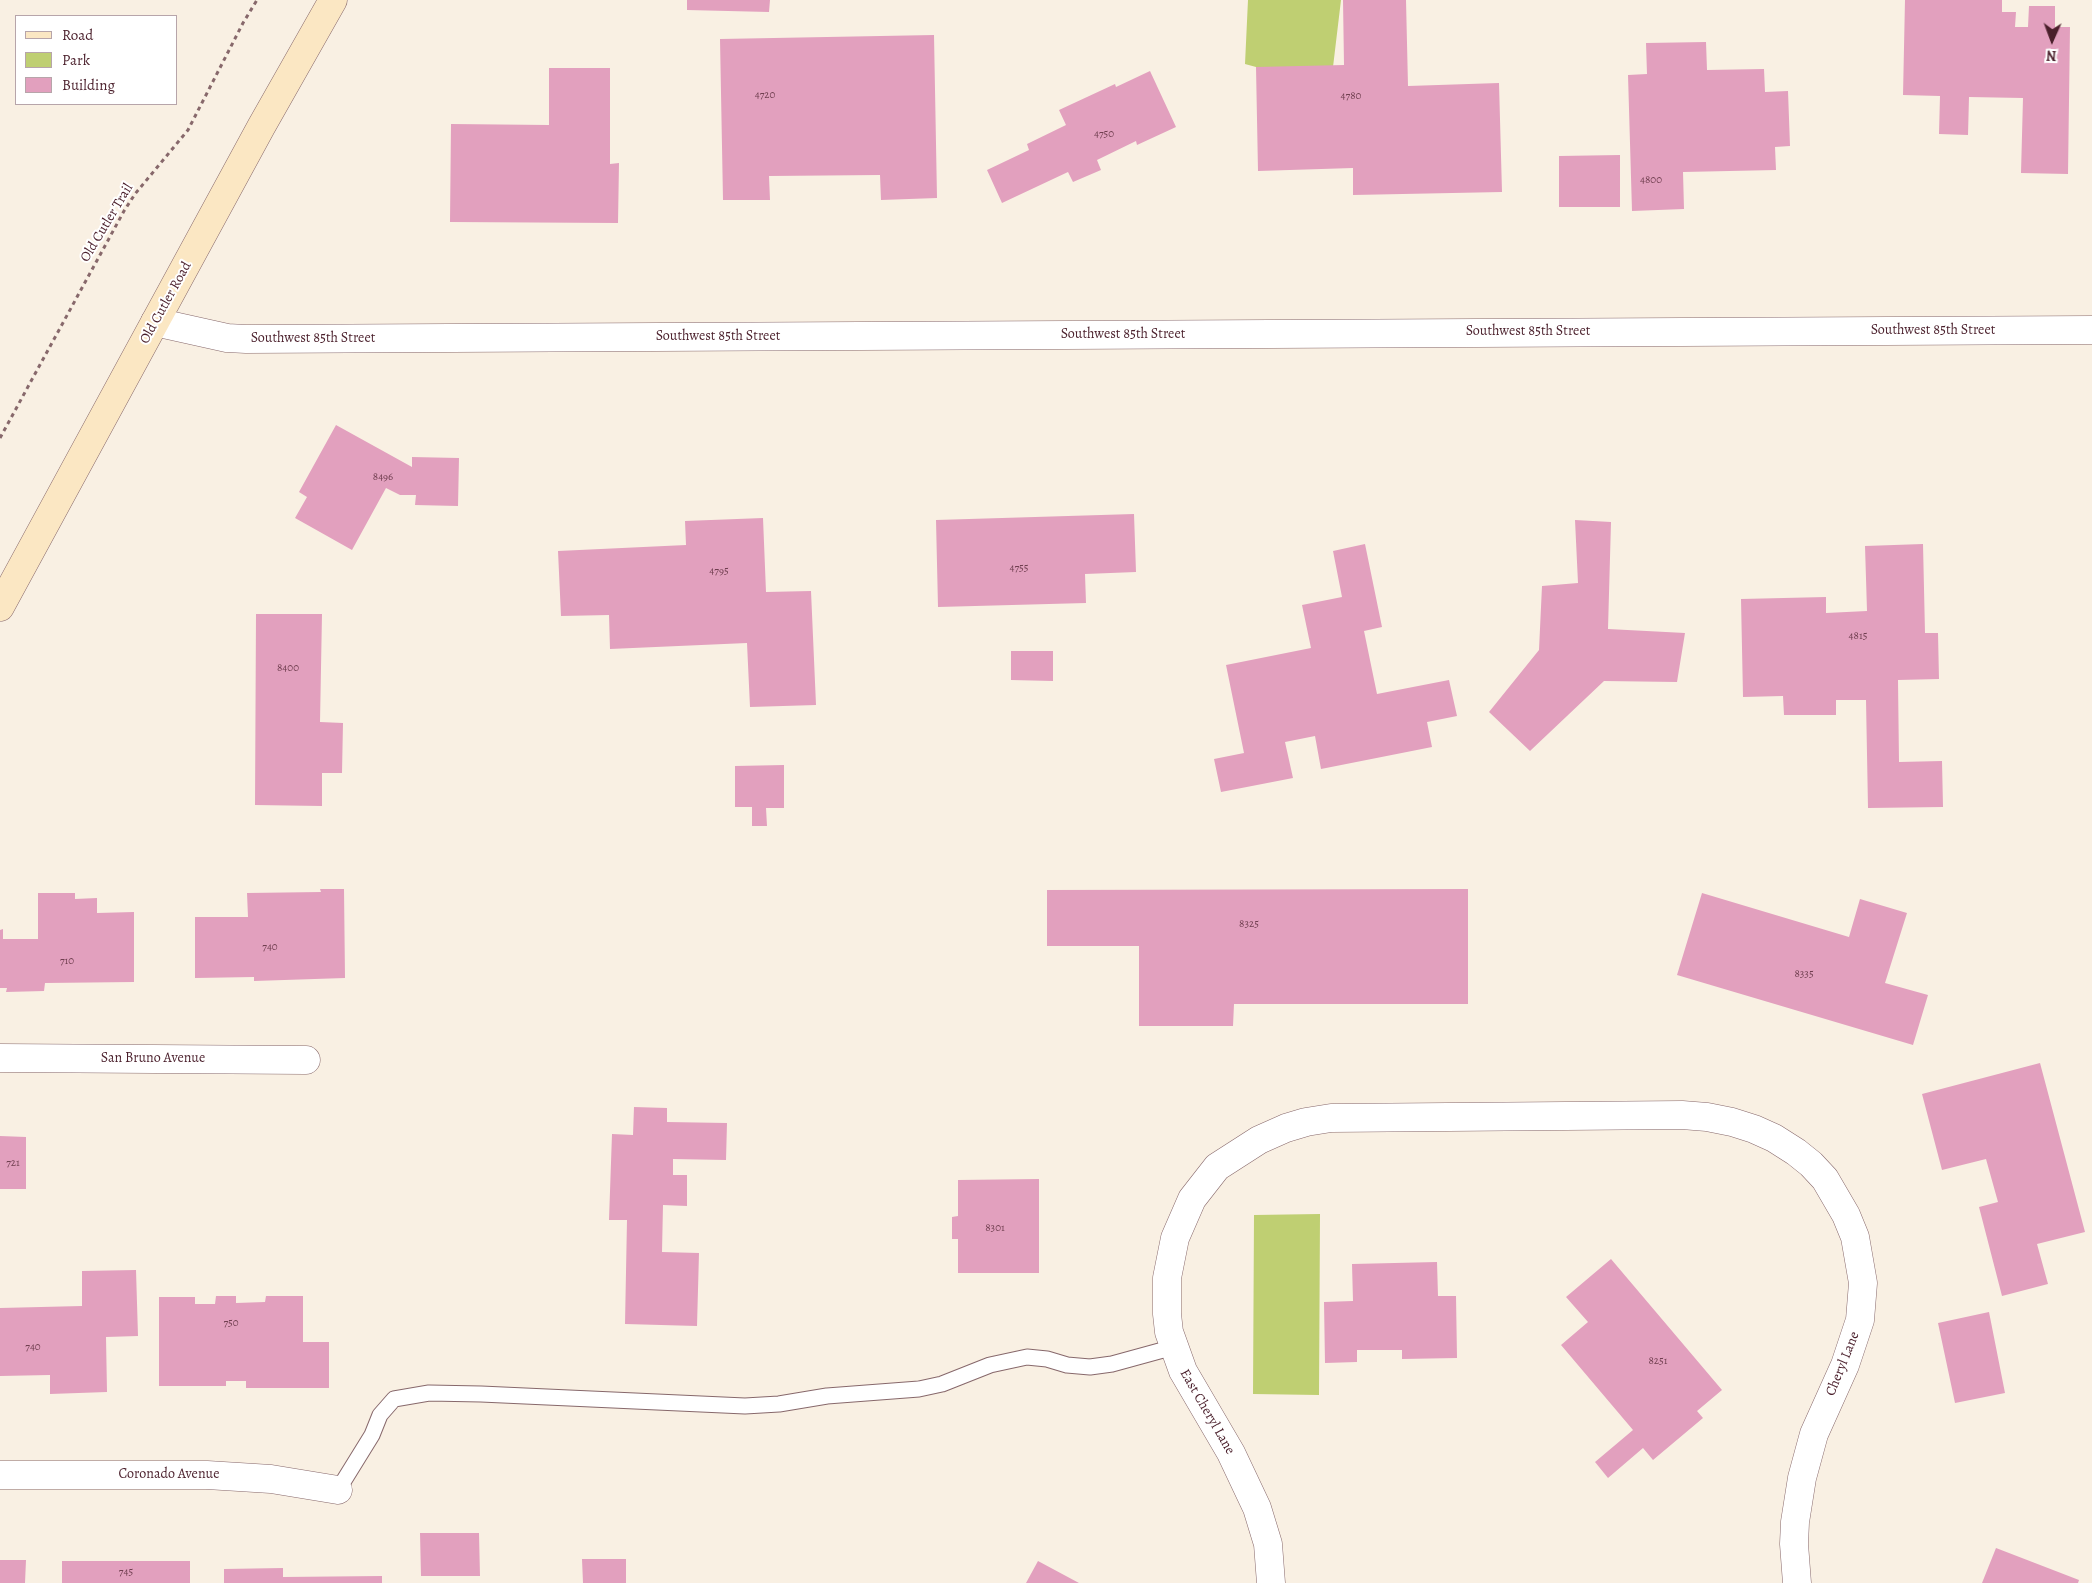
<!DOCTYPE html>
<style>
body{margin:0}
#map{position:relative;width:2092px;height:1583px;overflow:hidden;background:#f9f0e3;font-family:Alegreya,serif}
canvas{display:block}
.legend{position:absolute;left:15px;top:15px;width:162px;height:90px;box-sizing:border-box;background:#fff;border:1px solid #b7a5aa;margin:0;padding:6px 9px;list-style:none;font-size:15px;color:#4a1f2b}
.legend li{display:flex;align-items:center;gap:10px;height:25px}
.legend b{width:25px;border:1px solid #b7a5aa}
.north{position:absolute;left:2027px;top:15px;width:50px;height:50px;-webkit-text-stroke:4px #fff;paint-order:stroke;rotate:182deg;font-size:14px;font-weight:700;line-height:20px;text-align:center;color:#4a1f2b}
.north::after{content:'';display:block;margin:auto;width:18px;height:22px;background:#4a1f2b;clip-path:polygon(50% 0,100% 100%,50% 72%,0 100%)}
</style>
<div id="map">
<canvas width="2092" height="1583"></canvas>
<ul class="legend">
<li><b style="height:6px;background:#fbe7c3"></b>Road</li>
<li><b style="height:14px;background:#bfcf72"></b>Park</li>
<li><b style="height:14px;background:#e2a0be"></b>Building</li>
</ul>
<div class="north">N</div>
</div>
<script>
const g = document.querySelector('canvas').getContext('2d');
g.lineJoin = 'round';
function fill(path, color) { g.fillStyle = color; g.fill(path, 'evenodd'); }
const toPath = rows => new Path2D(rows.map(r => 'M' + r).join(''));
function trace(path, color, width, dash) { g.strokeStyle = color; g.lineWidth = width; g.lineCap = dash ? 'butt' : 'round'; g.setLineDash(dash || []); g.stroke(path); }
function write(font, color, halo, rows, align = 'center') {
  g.font = font + ' Alegreya,serif'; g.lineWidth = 4; g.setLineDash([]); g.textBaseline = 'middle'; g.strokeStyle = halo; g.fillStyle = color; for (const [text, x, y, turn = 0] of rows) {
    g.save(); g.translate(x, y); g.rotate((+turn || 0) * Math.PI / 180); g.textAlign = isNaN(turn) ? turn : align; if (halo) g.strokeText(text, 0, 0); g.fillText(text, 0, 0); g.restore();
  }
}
const green = toPath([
 [1248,0,1341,0,1333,67,1256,67,1245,64],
 [1320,1214,1319,1395,1253,1394,1254,1215]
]);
const building = toPath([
 [687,0,770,0,769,12,687,10],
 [1343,0,1406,0,1408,86,1499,83,1502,192,1353,195,1353,168,1258,171,1256,67,1344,65],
 [1905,0,2002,0,2002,12,2016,12,2015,27,2028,27,2029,6,2055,6,2055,27,2070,27,2068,174,2021,173,2023,98,1969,97,1968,135,1939,134,1940,96,1903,95],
 [934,35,937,198,881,200,880,175,769,176,770,200,723,200,720,39],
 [1706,42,1707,70,1764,69,1765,92,1788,91,1790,146,1775,147,1776,170,1683,172,1684,209,1632,211,1628,75,1647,74,1646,43],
 [549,68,610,68,610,164,619,163,618,223,450,222,451,124,549,125],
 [1150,71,1176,127,1137,145,1136,141,1097,160,1101,170,1073,182,1068,172,1002,203,987,170,1029,150,1027,144,1066,125,1059,110,1115,84,1116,87],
 [1620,155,1620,207,1559,207,1559,156],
 [336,425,412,467,412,457,459,458,458,506,415,505,416,495,400,495,386,488,352,550,295,518,307,497,299,492],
 [1134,514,1136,572,1085,574,1086,603,938,607,936,520],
 [763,518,766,592,811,591,816,705,750,707,747,643,610,649,609,615,561,616,558,551,686,545,685,521],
 [1575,520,1611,522,1608,629,1685,633,1677,682,1604,681,1530,751,1489,712,1539,650,1542,586,1578,583],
 [1365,544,1382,627,1364,631,1377,694,1449,680,1457,716,1427,722,1432,747,1321,769,1315,736,1285,742,1293,778,1221,792,1214,759,1244,753,1226,665,1311,648,1302,605,1342,597,1333,551],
 [1923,544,1925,633,1938,633,1939,679,1898,680,1899,762,1942,761,1943,807,1868,808,1866,700,1836,700,1836,715,1784,715,1783,696,1743,697,1741,599,1826,597,1826,613,1867,611,1865,546],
 [256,614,322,614,320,722,343,723,342,773,322,773,322,806,255,805],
 [1011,651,1053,651,1053,681,1011,680],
 [784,765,784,808,766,808,767,826,752,826,752,807,735,807,735,766],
 [320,889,344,889,345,978,254,981,254,977,195,978,195,917,248,917,247,893,321,892],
 [1468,889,1468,1004,1234,1004,1233,1026,1139,1026,1139,946,1047,946,1047,890],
 [38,893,75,893,75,899,97,898,97,913,134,912,134,982,45,983,44,991,6,992,7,988,0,988,0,930,3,929,3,939,38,939],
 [1702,893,1849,937,1860,899,1907,913,1885,983,1928,995,1913,1045,1677,975],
 [2040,1063,2085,1232,2037,1244,2048,1284,2002,1296,1979,1207,1998,1202,1986,1159,1942,1170,1922,1094],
 [634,1107,667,1108,667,1122,727,1123,726,1160,673,1159,673,1175,687,1175,687,1206,663,1205,662,1252,699,1253,697,1326,625,1324,627,1220,609,1220,612,1134,633,1135],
 [0,1136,26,1137,26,1189,0,1189],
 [1039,1179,1039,1273,958,1273,958,1239,952,1239,952,1217,958,1216,958,1180],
 [1611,1259,1722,1390,1697,1411,1703,1418,1653,1460,1643,1448,1608,1478,1595,1462,1633,1430,1561,1345,1588,1322,1566,1297],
 [1437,1262,1438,1296,1456,1296,1457,1358,1402,1359,1402,1350,1357,1350,1357,1362,1325,1363,1324,1302,1353,1301,1352,1264],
 [136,1270,138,1336,106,1337,107,1392,50,1394,50,1375,0,1376,0,1308,82,1306,82,1271],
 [216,1296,236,1296,236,1303,265,1302,266,1296,303,1296,303,1342,329,1342,329,1388,246,1388,246,1381,226,1381,226,1386,159,1386,159,1297,195,1297,195,1304,215,1304],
 [1989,1312,2005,1393,1955,1403,1938,1323],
 [420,1533,479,1533,480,1576,421,1576],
 [1996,1548,2079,1580,2078,1583,1982,1583],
 [582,1559,626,1559,626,1583,583,1583],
 [0,1560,26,1560,25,1583,0,1583],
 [62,1561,190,1561,190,1583,62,1583],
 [1038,1561,1079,1583,1026,1583],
 [283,1568,283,1577,382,1576,382,1583,224,1583,224,1569]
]);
const path = toPath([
 [0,438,124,211,135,194,188,130,243,23,257,0]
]);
const lane = toPath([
 [338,1490,372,1435,380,1415,394,1399,429,1393,481,1394,745,1406,779,1404,827,1396,919,1389,942,1384,990,1365,1027,1357,1047,1359,1067,1365,1090,1367,1112,1364,1174,1347]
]);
const street = toPath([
 [155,322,227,338,246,339,2092,330],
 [0,1058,306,1060],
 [0,1475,207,1475,271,1479,338,1490],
 [1271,1583,1268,1544,1257,1508,1231,1453,1183,1371,1169,1332,1167,1314,1167,1278,1175,1238,1192,1199,1217,1167,1259,1140,1286,1128,1306,1122,1331,1118,1682,1115,1707,1117,1732,1122,1754,1129,1774,1138,1796,1152,1811,1164,1825,1179,1846,1215,1855,1237,1863,1283,1860,1320,1845,1365,1814,1434,1802,1478,1795,1522,1794,1544,1797,1583]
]);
const secondary = toPath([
 [0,607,261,127,333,0]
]);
const numberNames = [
 ["4720",765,95],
 ["4780",1351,96],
 ["4750",1104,134],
 ["4800",1651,180],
 ["8496",383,477],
 ["4755",1019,568],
 ["4795",719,571],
 ["4815",1858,636],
 ["8400",288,668],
 ["8325",1249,924],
 ["740",270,947],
 ["710",67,961],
 ["8335",1804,974],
 ["721",13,1163],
 ["8301",995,1228],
 ["750",231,1323],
 ["740",33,1347],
 ["8251",1658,1361],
 ["745",126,1572]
];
const streetNames = [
 ["Old Cutler Trail",107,223,-59],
 ["Old Cutler Road",166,303,-61],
 ["Southwest 85th Street",1933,331],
 ["Southwest 85th Street",1528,332],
 ["Southwest 85th Street",1123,335],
 ["Southwest 85th Street",718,337],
 ["Southwest 85th Street",313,339],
 ["San Bruno Avenue",153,1059],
 ["Cheryl Lane",1843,1364,-68],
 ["East Cheryl Lane",1207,1412,60],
 ["Coronado Avenue",169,1475]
];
fill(green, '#bfcf72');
fill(building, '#e2a0be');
trace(lane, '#87686b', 17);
trace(street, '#87686b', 29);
trace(secondary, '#87686b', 29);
trace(path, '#87686b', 3, [4, 4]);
trace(lane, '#fff', 15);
trace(street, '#fff', 28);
trace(secondary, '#fbe7c3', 28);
write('11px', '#703f50', null, numberNames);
write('14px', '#4a1f2b', '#fff', streetNames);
</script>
